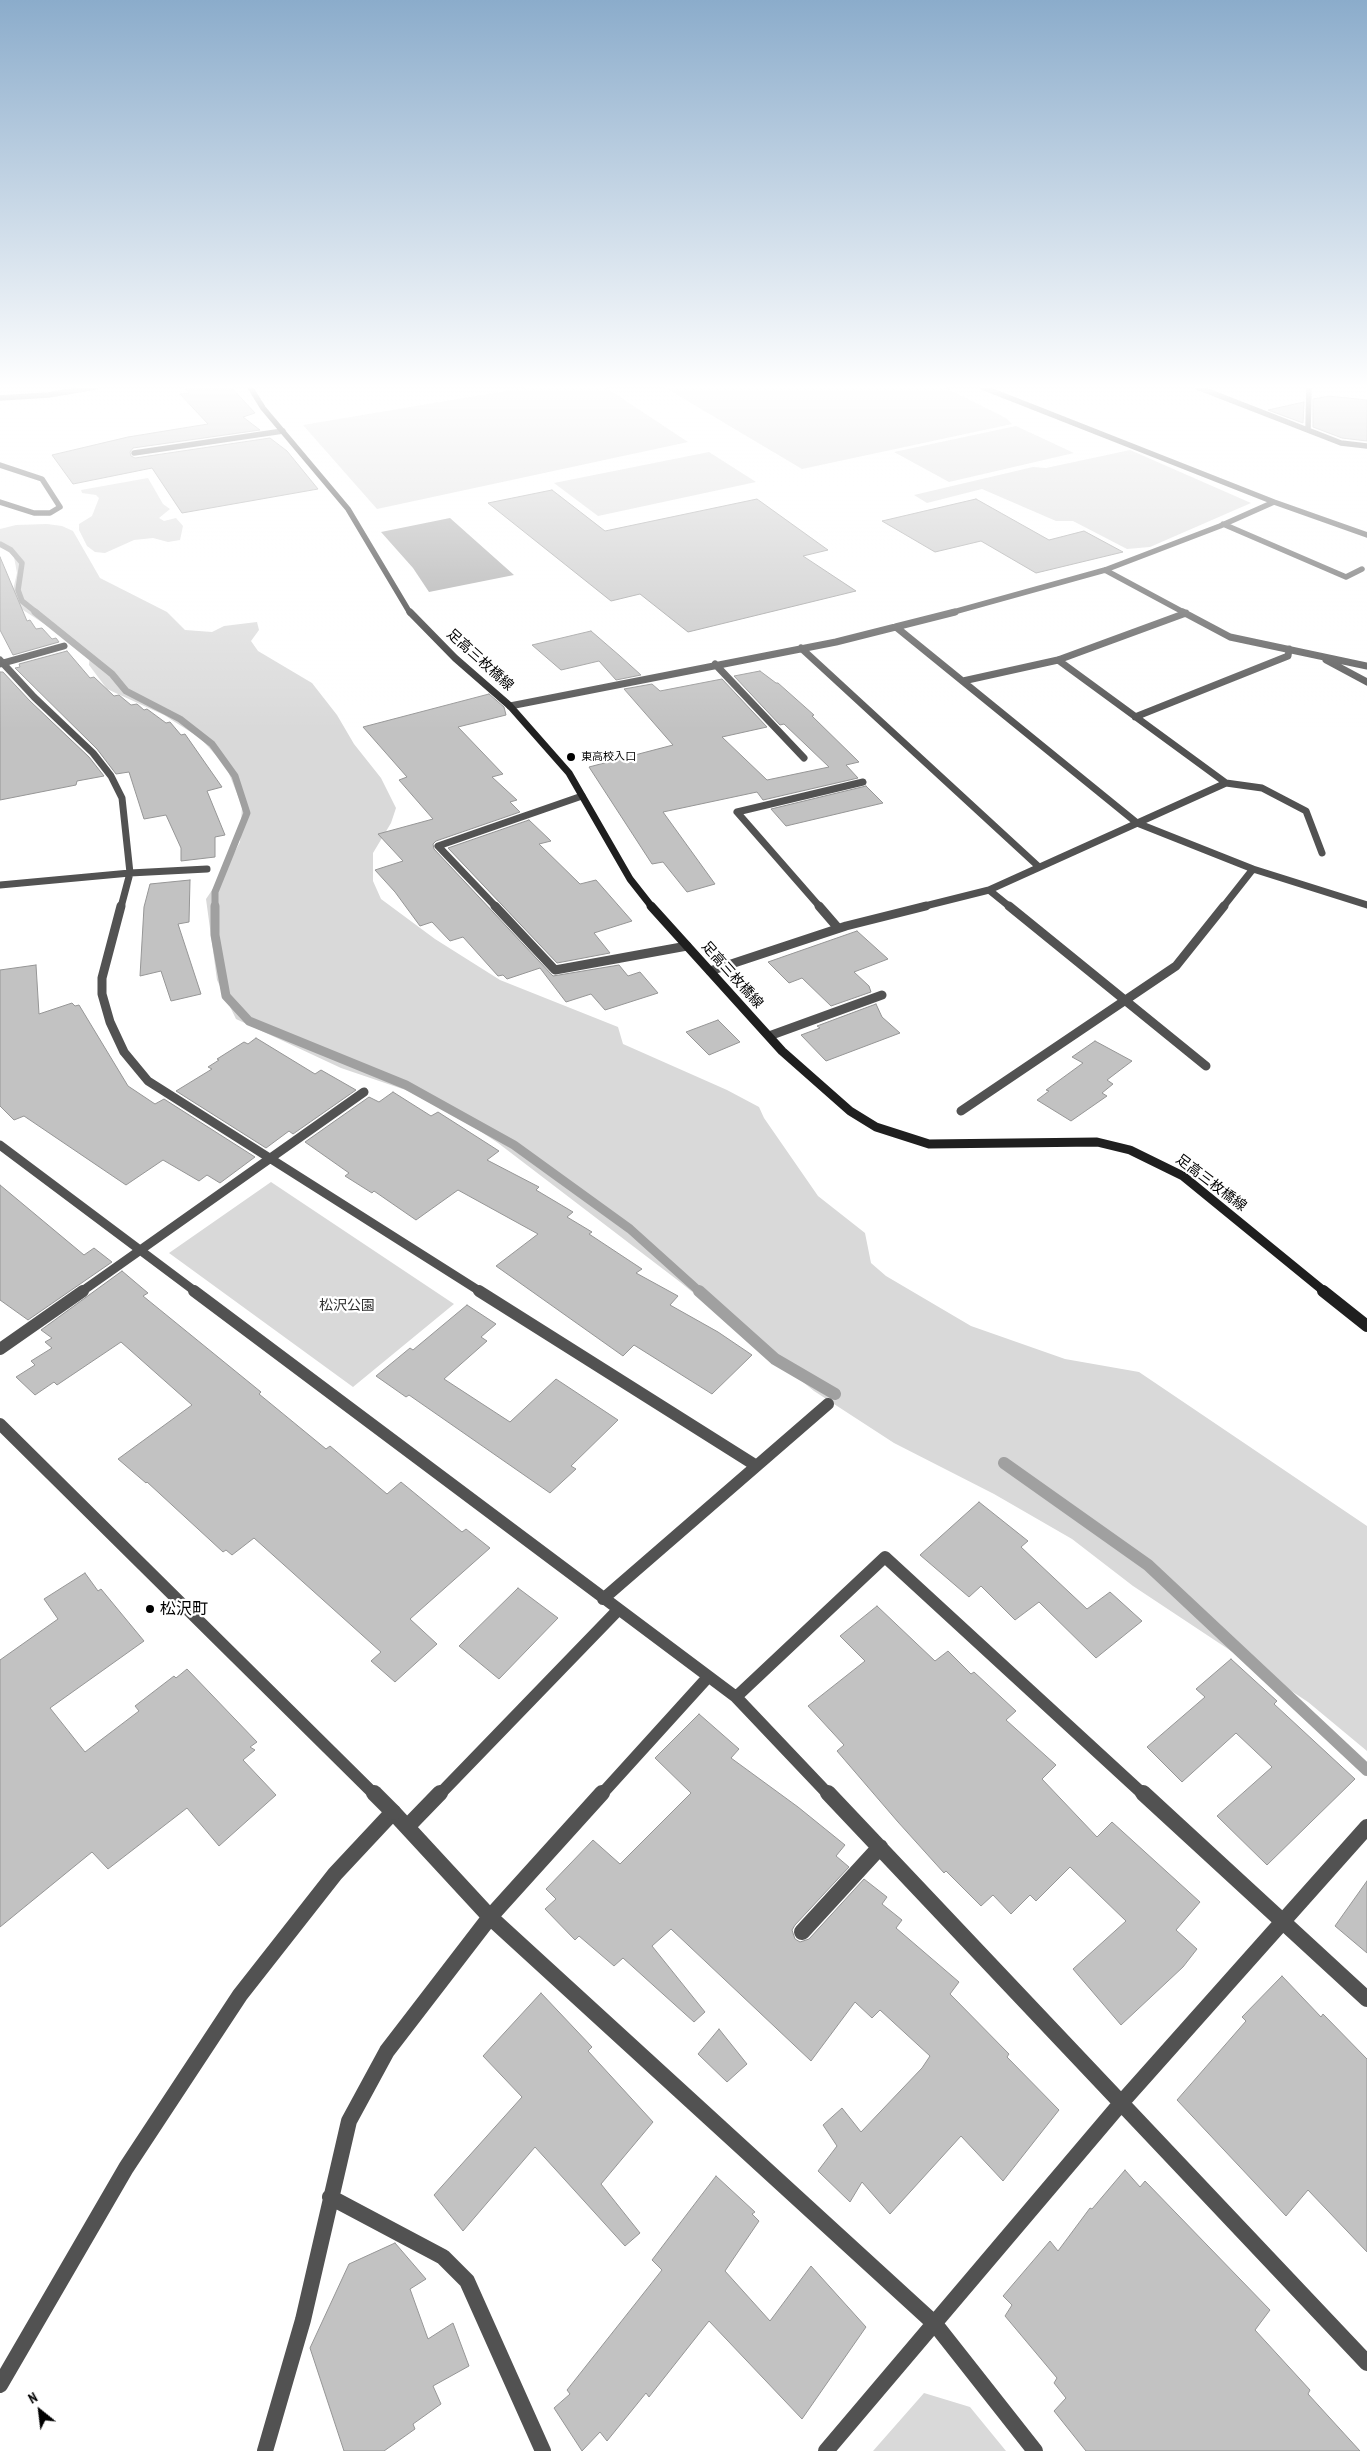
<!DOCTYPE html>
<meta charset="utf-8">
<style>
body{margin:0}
#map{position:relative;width:1367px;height:2451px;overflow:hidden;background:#fff;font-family:"PT Sans Narrow",sans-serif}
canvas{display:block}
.north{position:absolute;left:15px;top:2386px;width:50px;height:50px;-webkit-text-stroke:4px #fff;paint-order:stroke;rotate:331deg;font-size:14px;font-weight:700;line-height:20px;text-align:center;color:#000}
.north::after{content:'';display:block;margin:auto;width:18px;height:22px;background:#000;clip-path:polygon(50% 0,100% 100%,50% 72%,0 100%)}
</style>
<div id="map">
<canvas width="1367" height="2451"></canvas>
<div class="north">N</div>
</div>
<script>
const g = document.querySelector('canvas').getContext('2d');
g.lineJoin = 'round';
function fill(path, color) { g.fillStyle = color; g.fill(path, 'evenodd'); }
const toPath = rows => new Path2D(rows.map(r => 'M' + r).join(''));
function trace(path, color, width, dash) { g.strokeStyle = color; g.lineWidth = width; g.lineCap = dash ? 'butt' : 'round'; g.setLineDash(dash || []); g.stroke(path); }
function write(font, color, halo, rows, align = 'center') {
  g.font = font + ' "PT Sans Narrow","Noto Sans JP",sans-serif'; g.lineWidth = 4.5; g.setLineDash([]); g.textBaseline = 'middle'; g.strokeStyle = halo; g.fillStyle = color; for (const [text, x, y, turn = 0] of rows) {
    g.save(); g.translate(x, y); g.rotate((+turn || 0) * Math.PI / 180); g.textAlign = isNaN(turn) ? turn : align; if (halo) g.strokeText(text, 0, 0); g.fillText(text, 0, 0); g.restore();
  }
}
const green = toPath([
 [529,387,605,387,688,442,377,509,303,425],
 [664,387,944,387,1006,418,1012,424,802,469],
 [1016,426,1074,453,949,482,894,452],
 [1130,450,1251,503,1150,547,1127,549,1073,521,1056,521,982,489,927,503,914,495,1033,467,1046,468],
 [709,452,756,482,598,516,554,483],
 [148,478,163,504,170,509,159,518,164,521,176,518,183,526,180,540,168,542,153,538,134,540,105,553,95,552,87,546,79,530,79,524,92,516,99,498,96,495,82,493,81,490],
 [47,524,62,526,73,531,100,578,167,612,185,630,212,632,224,626,257,622,259,630,251,641,258,651,312,683,337,715,354,744,381,778,396,808,391,823,373,853,373,881,381,899,435,939,500,980,618,1027,623,1044,727,1090,759,1107,764,1118,818,1196,865,1233,871,1263,886,1276,971,1326,1065,1359,1139,1372,1367,1526,1367,1751,1308,1702,1133,1586,1072,1539,994,1494,894,1443,814,1391,680,1282,498,1143,432,1099,341,1068,236,1019,217,980,206,899,223,874,240,842,242,806,226,766,200,738,164,715,107,689,89,665,90,654,20,608,13,590,17,573,14,557,0,544,0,529,16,525],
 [271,1182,454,1304,353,1387,169,1253],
 [924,2393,970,2407,1006,2451,873,2451]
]);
const water = toPath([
 [450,518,514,575,429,592,413,568,381,532]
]);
const streamFar3 = toPath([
 [0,544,11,550,22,563,18,590,22,601,37,613]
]);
const streamFar2 = toPath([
 [35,612,112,674,126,691,180,719,212,744,235,776,247,813,215,892,215,907]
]);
const streamFar1 = toPath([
 [215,906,215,935,226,996,249,1021,406,1085,514,1145,630,1229,700,1292]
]);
const stream = toPath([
 [699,1291,775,1359,835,1394],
 [1004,1463,1148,1565,1367,1770]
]);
const building = toPath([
 [184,387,231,387,255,413,243,417,260,430,133,448,130,452,131,456,135,458,270,438,287,451,318,489,182,513,152,468,73,484,52,455,128,437,208,424,180,394,189,393,184,387],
 [1329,396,1367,400,1367,441,1342,438,1313,427,1313,399,1329,396],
 [1304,402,1303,423,1268,410,1304,402],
 [552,490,605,531,757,499,828,550,803,556,856,591,688,632,640,594,611,601,488,503,552,490],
 [976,499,1049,540,1084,531,1123,552,1036,573,981,541,935,552,882,521,976,499],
 [0,557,27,621,30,620,36,629,42,628,52,639,56,638,59,642,13,655,0,630,0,557],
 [591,631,620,656,641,675,616,680,599,661,561,670,532,645,591,631],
 [67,651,90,678,94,677,114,696,119,695,131,705,137,704,144,710,147,709,166,723,170,722,181,735,185,734,222,787,207,791,225,835,215,837,215,857,181,861,181,848,166,815,144,819,129,772,116,774,97,749,15,668,20,667,19,664,67,651],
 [760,671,776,683,778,683,814,715,812,716,859,762,846,765,858,778,763,800,757,792,663,812,715,884,687,892,663,862,652,864,589,767,673,745,624,689,652,684,660,691,722,679,767,727,722,737,767,780,829,767,784,724,780,725,734,676,760,671],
 [0,672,3,672,30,701,89,757,104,776,77,781,76,785,0,800,0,672],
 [489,694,504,707,506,715,458,727,503,774,492,777,517,800,510,802,520,812,436,841,433,844,434,849,553,976,619,965,628,976,640,972,658,993,605,1010,591,994,566,1002,540,968,507,979,503,975,498,976,463,937,450,941,432,922,420,926,395,892,375,870,403,861,378,834,433,819,399,780,407,777,363,727,489,694],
 [866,786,883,803,786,826,771,809,866,786],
 [529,820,551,841,539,844,580,884,596,880,632,921,594,933,610,953,557,963,448,848,529,820],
 [190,880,189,922,178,924,201,994,171,1001,161,971,140,976,144,907,150,884,190,880],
 [857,931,888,959,854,972,869,986,871,992,831,1006,802,978,789,983,768,962,857,931],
 [36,965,39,1014,72,1003,75,1006,79,1005,128,1086,155,1104,164,1099,255,1157,220,1183,207,1175,199,1181,163,1160,126,1185,24,1116,14,1120,0,1106,0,970,36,965],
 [876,1004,882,1017,900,1033,826,1061,801,1035,820,1028,817,1026,876,1004],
 [718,1020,740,1042,709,1055,686,1032,718,1020],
 [256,1038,315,1074,321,1070,356,1090,293,1134,289,1131,266,1148,176,1091,212,1069,208,1067,219,1060,217,1059,244,1042,248,1044,256,1038],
 [1095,1041,1132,1061,1107,1080,1113,1084,1102,1093,1107,1096,1071,1121,1037,1100,1049,1091,1046,1090,1083,1063,1072,1057,1095,1041],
 [393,1092,431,1116,438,1112,499,1151,487,1160,539,1187,536,1190,573,1212,567,1217,592,1232,589,1234,642,1269,636,1273,678,1296,670,1305,718,1332,752,1355,712,1394,634,1345,623,1356,496,1266,538,1234,458,1190,416,1220,374,1191,372,1193,345,1176,349,1173,305,1142,369,1097,379,1102,393,1092],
 [0,1185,84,1255,94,1248,112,1262,28,1320,0,1300,0,1185],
 [122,1271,148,1293,143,1296,261,1392,259,1394,326,1449,330,1446,387,1494,401,1482,462,1532,466,1529,490,1548,410,1619,437,1644,395,1682,371,1661,381,1652,254,1538,232,1555,226,1550,223,1552,147,1482,146,1483,118,1459,192,1405,121,1342,57,1385,54,1382,35,1395,16,1377,35,1365,31,1361,52,1348,45,1342,52,1338,41,1330,122,1271],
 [467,1305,496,1324,481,1337,487,1341,444,1379,510,1422,556,1379,618,1420,571,1466,576,1469,550,1493,409,1395,406,1397,376,1376,410,1348,413,1350,467,1305],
 [979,1502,1028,1541,1021,1547,1087,1609,1110,1592,1142,1621,1096,1658,1039,1602,1015,1620,981,1586,969,1597,920,1555,979,1502],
 [85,1573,98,1591,101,1589,144,1641,50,1708,85,1752,139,1711,135,1706,174,1676,176,1678,187,1669,257,1742,250,1747,255,1750,243,1760,276,1795,219,1846,187,1808,108,1869,92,1852,0,1927,0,1660,58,1619,44,1599,85,1573],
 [518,1588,558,1618,499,1679,459,1646,518,1588],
 [877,1606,935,1661,948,1651,971,1674,974,1672,1016,1711,1006,1720,1056,1765,1042,1779,1097,1837,1112,1822,1200,1902,1176,1930,1197,1949,1183,1967,1121,2025,1073,1969,1126,1921,1070,1867,1036,1901,1030,1895,1011,1914,993,1895,981,1906,946,1871,944,1873,898,1822,837,1751,844,1745,808,1706,865,1661,840,1636,877,1606],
 [1231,1659,1277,1701,1274,1704,1355,1779,1267,1865,1217,1816,1272,1767,1236,1733,1182,1782,1147,1747,1205,1697,1196,1689,1231,1659],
 [699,1714,739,1749,731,1758,798,1807,845,1845,836,1856,849,1867,795,1925,792,1930,795,1939,800,1942,809,1939,864,1879,887,1897,882,1904,902,1920,896,1928,959,1982,950,1994,1009,2054,1007,2057,1059,2110,1003,2181,961,2136,890,2214,862,2182,850,2202,818,2171,837,2146,823,2125,842,2108,861,2132,922,2068,930,2056,880,2010,872,2018,855,2002,811,2061,671,1929,652,1946,705,2012,694,2022,623,1958,614,1966,579,1936,575,1940,545,1909,556,1899,546,1889,593,1840,620,1864,691,1793,655,1758,699,1714],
 [1367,1881,1367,1953,1335,1926,1367,1881],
 [1282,1976,1321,2017,1323,2014,1367,2059,1367,2252,1308,2190,1286,2216,1177,2100,1246,2021,1242,2017,1282,1976],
 [541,1993,592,2047,588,2051,653,2122,601,2184,640,2233,625,2246,535,2147,463,2231,434,2195,522,2097,483,2056,541,1993],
 [719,2029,747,2064,727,2082,698,2054,719,2029],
 [1125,2170,1140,2187,1145,2181,1270,2310,1255,2330,1310,2390,1308,2394,1360,2451,1086,2451,1054,2411,1066,2398,1054,2383,1057,2378,1005,2316,1012,2305,1003,2296,1050,2241,1058,2251,1090,2208,1092,2209,1125,2170],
 [716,2176,755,2212,752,2214,759,2221,725,2271,770,2321,811,2266,866,2327,802,2419,709,2321,649,2397,646,2393,607,2441,600,2432,582,2451,554,2408,570,2394,567,2390,662,2270,652,2260,716,2176],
 [395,2243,426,2279,410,2289,428,2339,453,2323,469,2366,433,2386,441,2404,413,2424,415,2429,384,2451,344,2451,310,2348,349,2264,395,2243]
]);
const minorFar4 = toPath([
 [982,387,1274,502,1367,535],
 [1197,387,1341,443,1367,446],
 [0,398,48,395,96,387],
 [1308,430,1309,387],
 [134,453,283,431],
 [0,465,42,479,60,507,50,513,34,513,0,502],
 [1223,524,1346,577,1362,569],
 [1105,570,1185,613],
 [950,613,1105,570,1220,526,1274,502]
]);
const minorFar3 = toPath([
 [1183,612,1230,637,1367,666],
 [896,627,1137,823,1253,869,1223,907],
 [801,648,1039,867],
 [0,660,34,697,93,753,111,776,122,798,130,873,121,907],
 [1326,660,1367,682],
 [0,664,64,646],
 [715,664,804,758],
 [963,681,1058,660,1186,613],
 [510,706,836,642,955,612],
 [1135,717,1288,656,1289,649],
 [1226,783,1262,788,1306,811,1322,853],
 [1253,869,1367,905],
 [0,885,130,873,207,869],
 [989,890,1010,907],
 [496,907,438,846,582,796],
 [820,907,737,812,863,782],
 [921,907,989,890,1226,783,1058,660]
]);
const minorFar2 = toPath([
 [121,906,102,978,102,994,110,1022,124,1052,148,1081,481,1292],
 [495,906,555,970,687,946],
 [819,906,838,928],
 [1009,906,1206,1066],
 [710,971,846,926,926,906],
 [769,1036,882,995],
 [961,1111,1176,966,1224,906],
 [0,1145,196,1292],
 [81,1292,364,1092]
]);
const minorFar1 = toPath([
 [194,1291,736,1697,829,1795],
 [479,1291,755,1465],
 [0,1349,83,1291],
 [603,1599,828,1404],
 [736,1697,885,1557,1144,1795],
 [439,1795,618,1610],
 [601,1795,708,1677]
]);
const minor = toPath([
 [828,1793,1367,2363],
 [1143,1793,1367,1999],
 [407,1827,440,1793],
 [802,1932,880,1847],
 [330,2197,443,2257,467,2281,543,2451],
 [0,2385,126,2168,240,1995,335,1874,393,1812,490,1917,935,2324,1035,2451],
 [265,2451,303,2320,349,2121,387,2051,490,1917,602,1793],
 [826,2451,1122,2102,1367,1827]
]);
const tertiaryFar1 = toPath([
 [0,1424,375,1795]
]);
const tertiary = toPath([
 [374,1793,393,1812]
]);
const secondaryFar3 = toPath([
 [250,387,263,408,348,509,410,613]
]);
const secondaryFar2 = toPath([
 [410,612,455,658,510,706,569,773,630,879,652,907]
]);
const secondaryFar1 = toPath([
 [651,906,782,1051,850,1111,876,1127,929,1144,1097,1142,1130,1150,1183,1176,1325,1292]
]);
const secondary = toPath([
 [1323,1291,1367,1326]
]);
const markers = [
 [571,757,5,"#000"],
 [150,1609,5,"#000"]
];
const farPoinames = [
 ["東高校入口",581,757]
];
const streetNames = [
 ["足高三枚橋線",480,660,42],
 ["足高三枚橋線",732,975,48],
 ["足高三枚橋線",1211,1183,37]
];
const parkNames = [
 ["松沢公園",347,1306]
];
const nearPoinames = [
 ["松沢町",160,1609]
];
fill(green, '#d9d9d9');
fill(water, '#a0a0a0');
trace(streamFar3, '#a0a0a0', 5.5);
trace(streamFar2, '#a0a0a0', 7);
trace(streamFar1, '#a0a0a0', 9);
trace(stream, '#a0a0a0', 12);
fill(building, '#c2c2c2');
trace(building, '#969696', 1);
trace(minorFar4, '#525252', 5.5);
trace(minorFar3, '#525252', 7);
trace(minorFar2, '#525252', 9);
trace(minorFar1, '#525252', 12);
trace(minor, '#525252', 16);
trace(tertiaryFar1, '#525252', 12);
trace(tertiary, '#525252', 16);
trace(secondaryFar3, '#1f1f1f', 5.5);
trace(secondaryFar2, '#1f1f1f', 7);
trace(secondaryFar1, '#1f1f1f', 9);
trace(secondary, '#1f1f1f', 12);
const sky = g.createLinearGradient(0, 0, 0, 730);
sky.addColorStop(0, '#8baccb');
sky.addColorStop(0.53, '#fff');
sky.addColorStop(1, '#ffffff00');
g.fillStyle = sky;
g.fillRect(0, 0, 1367, 730);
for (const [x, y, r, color] of markers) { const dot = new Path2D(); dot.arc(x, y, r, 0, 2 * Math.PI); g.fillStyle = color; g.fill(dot); trace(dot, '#fff', 2); }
write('11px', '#000', '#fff', farPoinames, 'left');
write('14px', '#000', '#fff', streetNames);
write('14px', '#303030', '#fff', parkNames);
write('16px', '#000', '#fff', nearPoinames, 'left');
</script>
